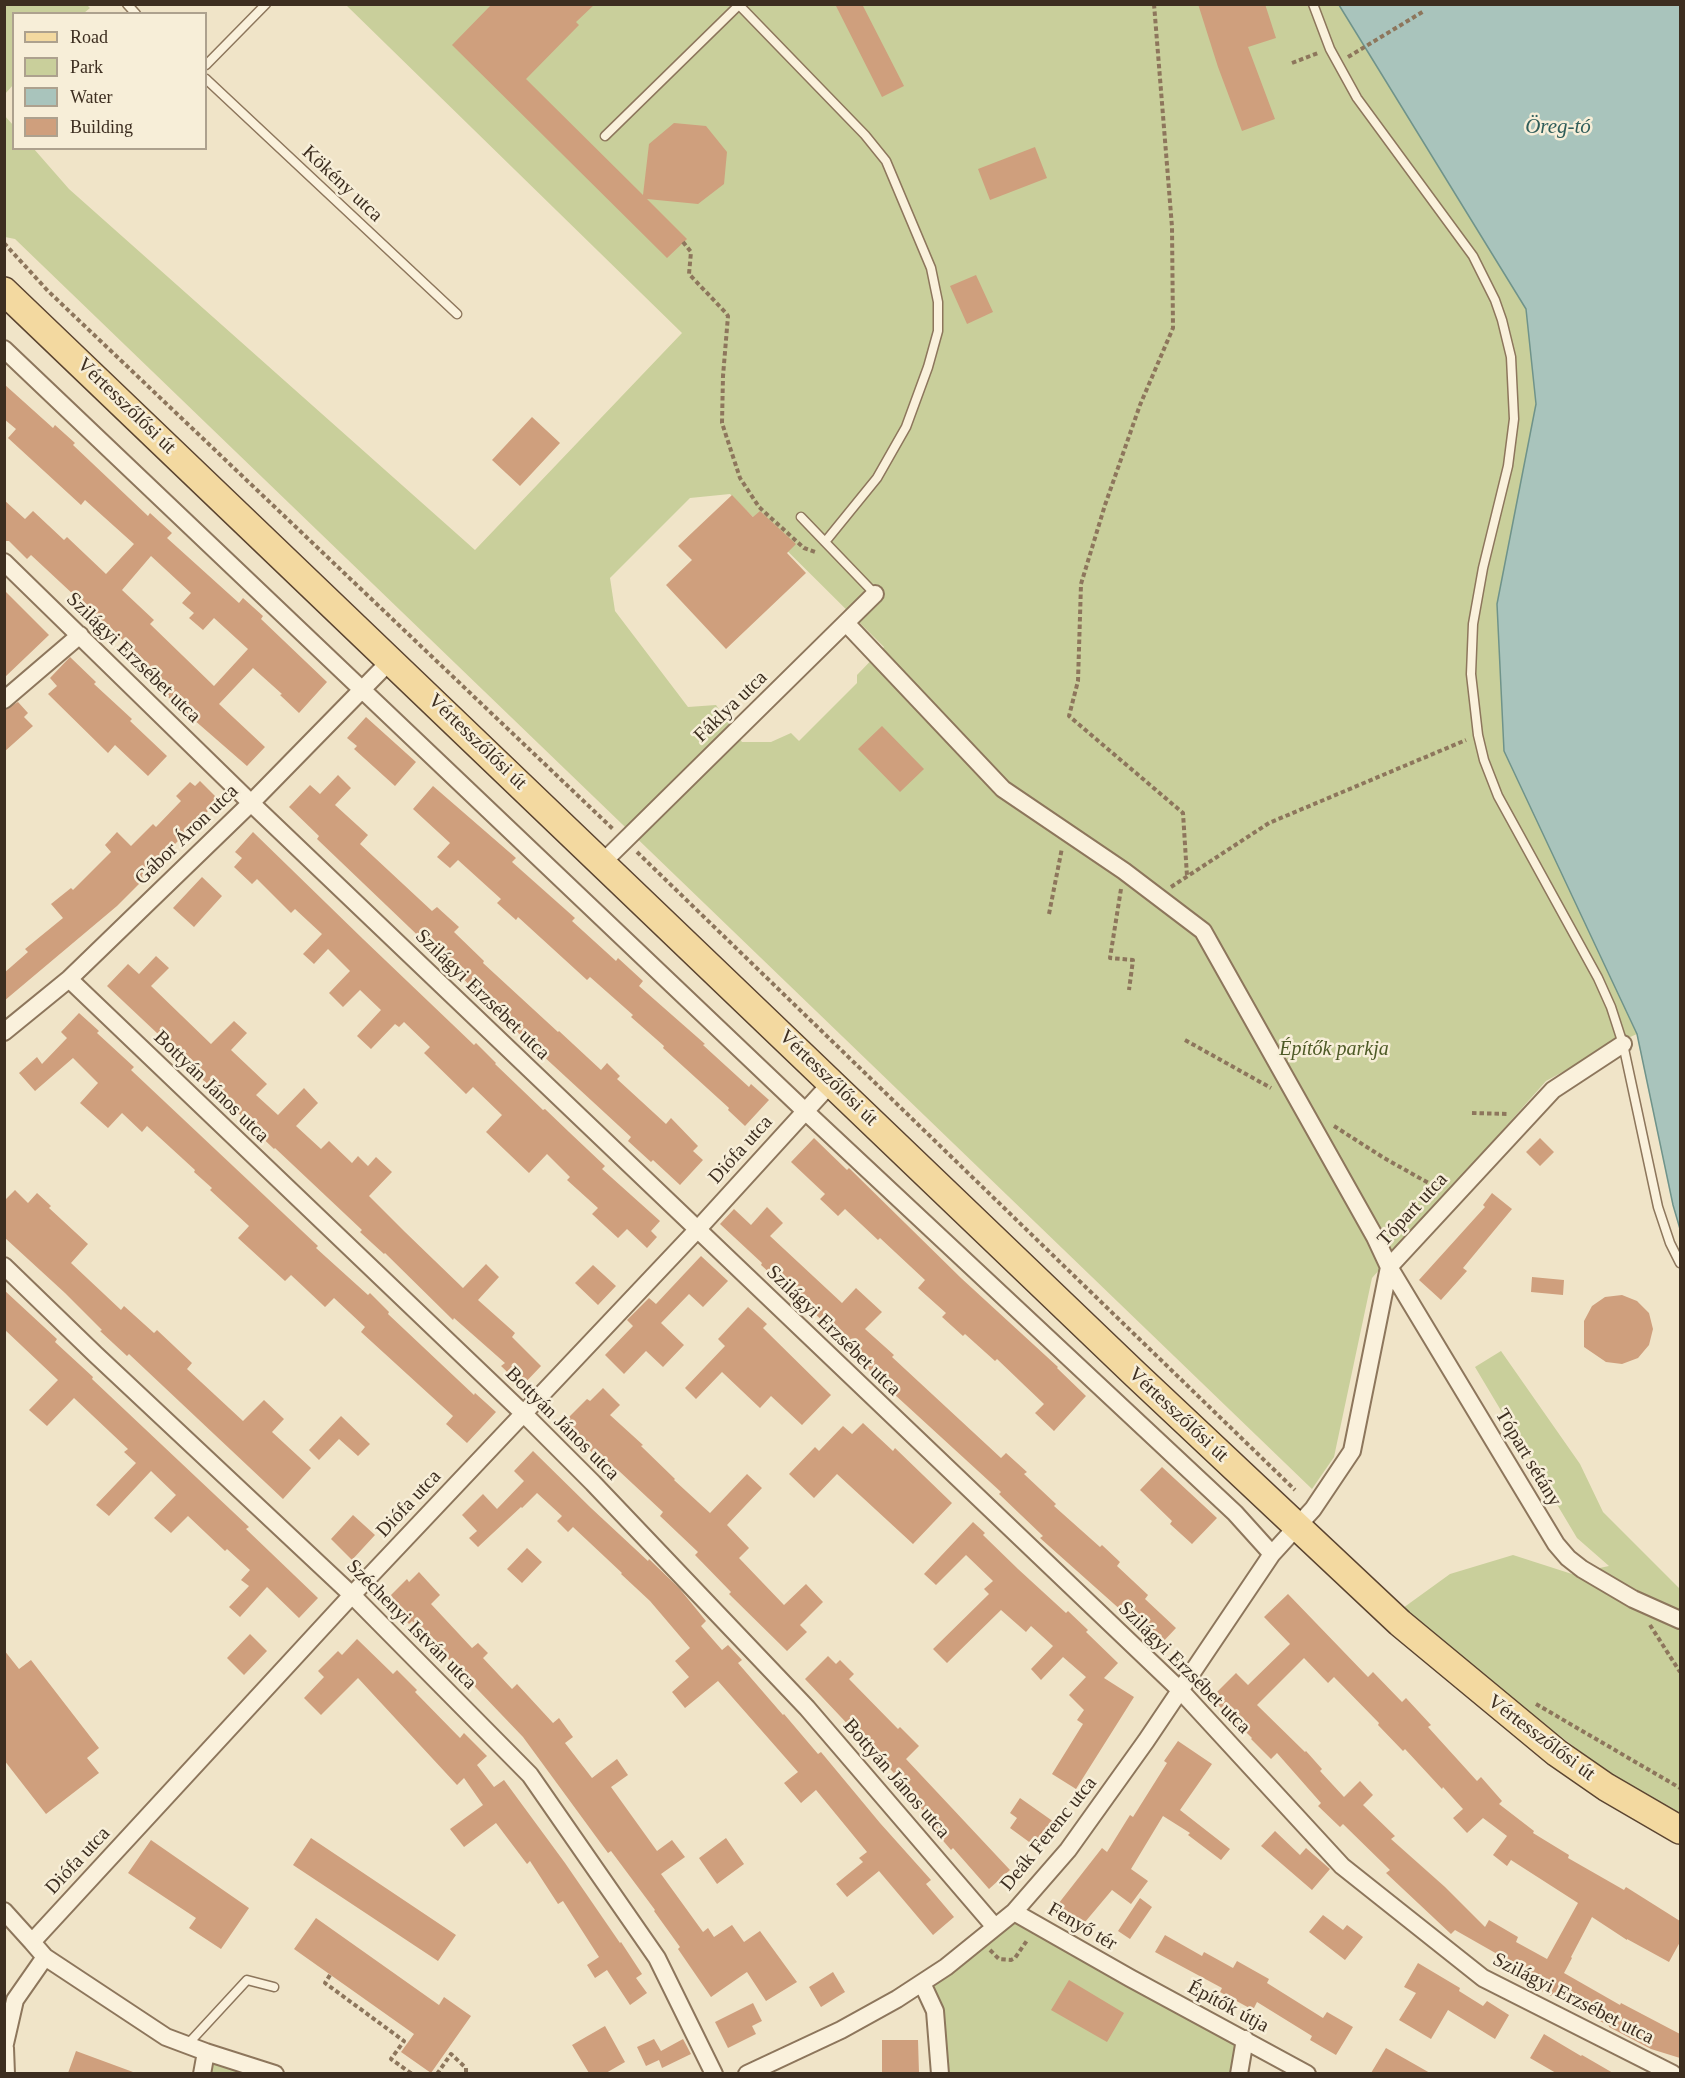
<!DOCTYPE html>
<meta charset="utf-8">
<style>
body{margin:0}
#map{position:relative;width:1685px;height:2078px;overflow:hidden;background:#f0e4c8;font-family:"Times New Roman",serif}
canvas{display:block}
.frame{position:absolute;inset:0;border:6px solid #3d2e20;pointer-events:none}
.legend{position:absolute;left:12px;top:12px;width:195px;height:138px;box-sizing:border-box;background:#f7eed8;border:2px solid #ada18e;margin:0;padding:8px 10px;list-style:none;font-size:18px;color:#3d2e20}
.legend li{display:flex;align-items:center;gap:12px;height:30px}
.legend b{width:30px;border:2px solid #ada18e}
</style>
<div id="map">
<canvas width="1685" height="2078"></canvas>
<div class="frame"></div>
<ul class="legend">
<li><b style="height:8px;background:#f3d9a0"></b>Road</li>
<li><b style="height:16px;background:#c9cf9b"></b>Park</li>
<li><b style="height:16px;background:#a9c4bc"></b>Water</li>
<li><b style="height:16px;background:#cf9f7d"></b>Building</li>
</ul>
</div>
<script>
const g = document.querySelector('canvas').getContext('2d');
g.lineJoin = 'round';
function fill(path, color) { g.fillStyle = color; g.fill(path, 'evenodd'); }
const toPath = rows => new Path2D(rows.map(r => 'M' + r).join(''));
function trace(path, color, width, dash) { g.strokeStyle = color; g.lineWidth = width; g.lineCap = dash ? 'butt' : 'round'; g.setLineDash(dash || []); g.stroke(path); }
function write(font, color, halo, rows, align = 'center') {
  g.font = font + ' "Times New Roman",serif'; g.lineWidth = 5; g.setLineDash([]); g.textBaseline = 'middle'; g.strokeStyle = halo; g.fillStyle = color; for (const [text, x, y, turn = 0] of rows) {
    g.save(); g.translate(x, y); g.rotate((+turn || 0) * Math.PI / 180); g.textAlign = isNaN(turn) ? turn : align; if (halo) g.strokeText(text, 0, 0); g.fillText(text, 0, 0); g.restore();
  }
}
const green = toPath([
 [86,4,90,8,84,13,14,14,13,85,5,94,5,5],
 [346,5,1339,5,1526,309,1536,404,1497,604,1610,973,1637,1034,1612,1045,1546,1081,1372,1278,1334,1457,1312,1489,15,239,5,237,4,115,13,125,14,148,34,149,69,189,475,550,682,333],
 [730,494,884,647,857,675,857,683,799,741,791,733,771,742,742,742,716,705,688,707,615,611,610,578,690,498],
 [1501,1351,1580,1464,1603,1512,1680,1589,1680,1818,1598,1765,1500,1690,1403,1608,1450,1574,1513,1555,1572,1574,1609,1566,1577,1538,1475,1367],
 [1014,1912,1245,2039,1239,2073,940,2073,922,1983],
 [206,2052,275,2074,202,2074]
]);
const water = toPath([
 [1339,5,1680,5,1680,1229,1673,1205,1637,1034,1504,751,1497,604,1536,404,1526,309,1339,5]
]);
const building = toPath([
 [492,4,595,4,576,22,579,25,526,79,643,195,649,144,674,123,706,126,727,152,724,184,698,204,647,199,687,239,667,258,452,45],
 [835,4,862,4,904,86,882,97],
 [1198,4,1265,4,1276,38,1248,47,1275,119,1242,131,1218,67],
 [1035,147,1047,178,990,200,978,169],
 [976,275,993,312,967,324,950,286],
 [4,384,53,428,55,425,75,443,73,445,148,516,150,513,172,533,167,538,239,603,243,598,263,616,261,619,327,682,299,713,280,695,282,694,253,668,219,704,265,747,247,766,162,692,164,690,135,663,141,657,97,616,92,621,70,600,75,596,31,555,27,559,9,541,4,541,4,500,25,519,33,511,64,540,67,537,106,574,134,544,85,500,81,505,8,438,16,429,4,419],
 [151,556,191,593,182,603,194,613,189,618,203,630,214,618,248,649,214,686,150,624,154,620,122,590],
 [532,417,560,443,520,486,492,460],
 [732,495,753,517,760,511,796,544,787,553,806,573,726,649,666,585,692,560,678,546],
 [4,590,49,635,4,678],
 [70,657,96,682,94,684,132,719,130,721,167,756,148,776,115,745,108,753,48,694,57,686,50,678],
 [18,702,28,713,24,717,33,726,4,752,4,710],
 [366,717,416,762,395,786,354,749,357,746,347,738],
 [882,726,924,769,900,792,858,749],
 [338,775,351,788,335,805,368,835,360,844,432,911,437,907,459,927,454,932,484,961,483,963,558,1032,559,1031,601,1070,607,1063,620,1076,617,1079,666,1124,671,1118,698,1146,693,1151,703,1160,680,1185,653,1160,651,1162,628,1141,631,1137,476,994,478,993,317,839,319,836,289,807,310,785,320,794],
 [200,781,219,800,142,877,144,879,117,906,4,1001,4,973,28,952,25,949,63,918,51,904,71,888,73,890,111,852,105,845,117,832,131,846,153,824,156,827,181,801,176,796,190,782,195,786],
 [433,786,516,858,512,862,575,918,572,921,616,961,618,958,643,981,639,986,705,1044,703,1045,749,1087,751,1084,769,1100,745,1126,728,1110,729,1108,663,1048,664,1046,631,1017,633,1015,590,977,587,980,518,917,516,920,497,903,501,899,458,860,450,868,437,857,450,843,413,809],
 [253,832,363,939,474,1045,476,1043,496,1063,495,1064,543,1110,545,1109,569,1132,605,1166,602,1169,660,1221,651,1231,657,1237,647,1248,627,1229,618,1238,592,1214,598,1208,567,1180,570,1177,547,1154,529,1173,486,1132,502,1115,473,1087,466,1094,424,1053,430,1047,404,1022,399,1027,395,1024,371,1049,357,1036,381,1010,360,990,343,1007,329,993,350,971,328,949,314,964,303,954,322,934,295,909,291,913,257,879,252,884,234,867,242,858,235,852],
 [202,877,222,896,194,927,173,908],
 [156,956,169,968,151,986,211,1044,234,1021,247,1033,231,1050,267,1084,256,1095,278,1115,304,1088,318,1103,296,1126,321,1149,329,1141,352,1163,358,1156,368,1166,376,1157,392,1172,369,1196,405,1232,463,1288,486,1264,499,1277,478,1300,515,1333,512,1337,541,1366,522,1386,501,1366,505,1363,454,1318,453,1320,385,1253,384,1254,360,1232,362,1230,275,1148,274,1149,247,1123,248,1122,173,1052,175,1050,107,986,128,964,139,974],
 [79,1013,99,1031,97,1033,134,1067,131,1070,318,1246,316,1248,368,1295,370,1293,389,1312,388,1314,474,1395,475,1393,496,1412,467,1443,446,1424,453,1416,361,1332,365,1327,334,1298,325,1307,291,1275,285,1281,238,1238,249,1226,210,1190,212,1188,194,1172,195,1170,147,1126,142,1132,122,1113,108,1128,80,1103,98,1083,73,1058,35,1091,19,1073,37,1057,42,1064,67,1038,61,1032],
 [814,1138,847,1170,849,1168,961,1278,1058,1367,1057,1368,1086,1396,1054,1431,1035,1413,1044,1404,997,1359,995,1361,965,1334,963,1336,942,1317,946,1313,918,1288,925,1280,880,1238,878,1240,845,1209,838,1216,820,1199,825,1194,791,1162],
 [1540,1138,1554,1152,1540,1166,1526,1152],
 [15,1190,28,1203,37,1193,51,1206,49,1208,88,1244,71,1263,121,1310,124,1306,154,1333,157,1330,192,1363,187,1369,243,1421,264,1400,284,1419,272,1432,311,1468,283,1499,129,1354,127,1356,100,1331,102,1330,65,1293,4,1237,4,1201],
 [1492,1193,1512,1209,1463,1268,1467,1271,1441,1300,1419,1280,1485,1207,1483,1205],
 [767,1207,783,1223,770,1236,842,1303,856,1288,882,1312,865,1329,894,1355,892,1357,1001,1458,1006,1453,1027,1472,1024,1474,1056,1504,1054,1506,1100,1547,1102,1545,1120,1562,1117,1566,1148,1595,1145,1599,1176,1628,1160,1645,1040,1538,1043,1536,999,1494,1001,1492,882,1383,855,1356,856,1355,823,1324,824,1322,761,1265,762,1263,720,1224,734,1209,751,1225],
 [701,1256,728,1281,703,1307,689,1294,661,1323,684,1345,663,1367,646,1351,624,1374,605,1355,633,1326,627,1320,649,1298,656,1304],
 [593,1265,616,1286,598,1305,575,1283],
 [1532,1277,1564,1280,1563,1295,1531,1292],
 [4,1290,57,1339,55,1342,93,1377,92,1379,249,1527,246,1529,318,1598,299,1618,267,1587,240,1617,229,1607,249,1586,241,1580,250,1570,227,1549,225,1551,188,1516,171,1533,154,1518,176,1495,151,1471,109,1516,96,1505,136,1463,124,1452,128,1449,74,1398,47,1426,29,1410,58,1380,4,1329],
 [1622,1295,1637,1301,1649,1313,1653,1329,1649,1345,1638,1358,1622,1364,1606,1362,1584,1347,1584,1321,1592,1306,1605,1297],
 [748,1307,767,1324,763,1328,831,1395,802,1425,771,1396,760,1408,722,1372,696,1399,685,1388,725,1346,718,1339],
 [603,1388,620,1405,610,1415,643,1445,641,1446,675,1479,674,1480,710,1513,747,1474,762,1488,727,1525,749,1548,739,1558,784,1605,806,1584,823,1602,800,1625,807,1632,787,1651,729,1594,731,1592,695,1555,698,1552,660,1516,663,1512,618,1470,615,1474,562,1424,587,1399,590,1401],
 [341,1416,370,1444,358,1456,339,1439,319,1460,309,1450],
 [863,1423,893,1451,895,1448,952,1503,913,1544,837,1474,814,1498,789,1474,815,1447,819,1451,843,1426,852,1434],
 [533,1451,591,1508,648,1561,649,1559,679,1588,706,1621,701,1626,722,1650,728,1645,742,1660,738,1663,783,1715,784,1714,818,1754,821,1752,880,1823,931,1880,926,1884,954,1917,933,1935,879,1871,847,1897,836,1884,863,1862,859,1858,867,1852,816,1790,801,1803,784,1783,798,1772,718,1681,685,1708,672,1692,689,1677,675,1661,690,1648,650,1601,621,1574,622,1573,573,1527,568,1532,557,1521,562,1516,537,1493,522,1508,521,1507,478,1547,469,1538,477,1531,462,1515,483,1494,497,1509,524,1481,514,1471],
 [1162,1467,1217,1518,1192,1544,1170,1524,1172,1521,1140,1490],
 [353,1515,375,1535,352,1560,331,1539],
 [973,1522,985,1533,983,1535,1018,1569,1066,1613,1068,1611,1088,1630,1086,1632,1118,1663,1104,1678,1134,1697,1076,1789,1052,1774,1083,1724,1077,1720,1084,1710,1069,1695,1086,1677,1063,1657,1041,1680,1031,1669,1053,1646,1031,1626,1026,1632,1001,1610,947,1663,933,1649,989,1594,984,1589,993,1581,966,1555,936,1585,924,1574],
 [527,1548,542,1562,522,1583,507,1569],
 [419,1572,440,1595,431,1604,472,1648,478,1643,488,1653,483,1658,512,1689,517,1684,553,1723,559,1718,573,1737,565,1743,592,1778,617,1759,628,1775,611,1787,657,1851,672,1840,685,1857,661,1874,703,1932,708,1928,714,1937,732,1925,744,1942,760,1931,797,1982,766,2001,747,1972,711,1997,678,1949,680,1947,654,1911,655,1910,611,1851,608,1853,523,1737,412,1621,409,1624,386,1600,407,1579,409,1582],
 [1288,1594,1368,1677,1373,1672,1402,1702,1406,1698,1431,1725,1428,1727,1477,1781,1481,1777,1502,1801,1499,1804,1534,1831,1533,1833,1569,1855,1568,1858,1624,1890,1626,1887,1680,1921,1680,1942,1669,1962,1627,1939,1627,1940,1592,1917,1571,1957,1572,1958,1564,1973,1620,2005,1621,2003,1680,2034,1680,2058,1651,2049,1609,2027,1609,2026,1552,1994,1551,1996,1522,1980,1527,1971,1455,1930,1451,1934,1386,1873,1390,1870,1343,1824,1340,1827,1318,1806,1321,1803,1277,1753,1271,1759,1251,1739,1252,1738,1211,1698,1236,1673,1248,1685,1290,1644,1264,1617],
 [1304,1658,1328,1683,1334,1677,1379,1723,1378,1725,1403,1751,1405,1749,1442,1789,1443,1787,1463,1809,1453,1818,1467,1833,1483,1818,1507,1836,1493,1855,1507,1866,1511,1860,1578,1903,1547,1959,1516,1942,1518,1937,1489,1920,1485,1927,1445,1887,1391,1839,1395,1836,1363,1805,1373,1795,1360,1781,1344,1797,1320,1771,1322,1769,1306,1751,1305,1752,1257,1705],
 [250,1634,267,1651,244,1675,227,1658],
 [357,1639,393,1674,397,1670,417,1690,415,1692,460,1738,464,1733,487,1756,477,1765,494,1787,504,1780,565,1863,620,1943,621,1942,642,1974,636,1978,647,1993,630,2005,607,1970,595,1978,587,1965,599,1957,563,1901,558,1904,530,1861,527,1864,496,1823,464,1847,450,1829,483,1805,464,1778,457,1785,358,1678,321,1715,304,1698,324,1677,318,1671,338,1651,342,1655],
 [4,1650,19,1669,31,1660,99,1748,87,1758,99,1773,46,1814,4,1760],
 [828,1656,836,1664,840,1660,854,1674,849,1679,898,1729,900,1727,919,1746,906,1759,1010,1870,989,1889,953,1848,951,1850,933,1829,937,1825,905,1792,909,1789,805,1679],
 [1178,1741,1212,1764,1180,1810,1230,1849,1221,1860,1188,1835,1190,1833,1163,1816,1131,1869,1148,1881,1131,1904,1112,1890,1080,1928,1055,1908,1102,1848,1107,1852,1130,1815,1133,1817,1167,1763,1164,1761],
 [1020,1798,1054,1822,1036,1847,1010,1828,1017,1818,1010,1813],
 [1275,1831,1300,1855,1306,1848,1330,1869,1312,1890,1261,1846],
 [311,1838,456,1935,438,1961,293,1865],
 [726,1838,744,1864,717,1884,699,1858],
 [151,1840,249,1908,221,1949,189,1928,196,1918,128,1873],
 [1140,1898,1152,1907,1130,1939,1118,1931],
 [1323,1915,1343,1930,1347,1925,1363,1937,1345,1960,1309,1932],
 [316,1918,439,2005,444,1997,471,2016,431,2073,401,2052,414,2034,294,1949],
 [1165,1935,1202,1956,1204,1952,1233,1968,1237,1961,1269,1979,1267,1983,1323,2018,1327,2012,1353,2027,1336,2055,1310,2040,1312,2036,1257,2002,1253,2010,1220,1992,1222,1988,1155,1952],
 [1418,1963,1460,1988,1459,1991,1483,2006,1487,2001,1509,2015,1495,2039,1448,2010,1431,2039,1399,2020,1416,1993,1404,1987],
 [833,1972,845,1992,821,2007,809,1987],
 [1069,1980,1124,2013,1107,2042,1051,2010],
 [753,2003,762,2021,752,2026,756,2034,728,2048,715,2022],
 [605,2026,625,2062,606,2073,589,2073,572,2045],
 [1544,2034,1581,2056,1582,2055,1613,2073,1556,2073,1530,2058],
 [654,2039,661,2051,683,2039,691,2054,662,2068,659,2060,646,2066,637,2047],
 [882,2040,918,2040,919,2073,882,2073],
 [1386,2048,1430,2073,1371,2073],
 [76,2051,133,2072,133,2073,68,2073]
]);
const path = toPath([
 [1154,4,1172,227,1173,328,1140,405,1105,505,1081,584,1078,681,1069,716,1183,813,1187,876],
 [1348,57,1424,11],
 [1292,63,1318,53],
 [683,242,691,252,689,274,726,313,728,316,723,376,722,423,740,478,759,507,804,548,815,552],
 [4,243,48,291,614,830],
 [637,852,1295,1490],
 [1171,887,1269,823,1466,740],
 [1121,889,1110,958,1133,960,1129,990],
 [1049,914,1062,848],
 [1185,1040,1271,1088],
 [1472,1113,1508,1114],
 [1334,1126,1384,1158,1441,1190],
 [1650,1625,1680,1672],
 [1536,1704,1680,1788],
 [990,1950,999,1959,1011,1960,1015,1958,1028,1939],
 [330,1975,325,1983,404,2041,391,2059,412,2074],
 [437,2074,451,2054,466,2068,466,2074]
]);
const service = toPath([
 [127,4,136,14],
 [1313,4,1330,49,1357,98,1473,256,1495,300,1502,320,1511,357,1514,419,1508,466,1483,568,1473,624,1471,674,1478,735,1484,760,1498,796,1598,978,1611,1007,1623,1044,1658,1207,1670,1243,1680,1263],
 [206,65,266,4],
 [206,79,457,314],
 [605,136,739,5,865,135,886,161,931,268,938,302,938,331,928,367,906,427,877,478,825,542],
 [801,517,875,594],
 [187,2045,247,1980,274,1987]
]);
const minor = toPath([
 [4,349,805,1111,1235,1513,1272,1554],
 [4,562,251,803,1180,1690,1342,1866,1483,1978,1673,2074],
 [846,623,1003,789,1124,871,1203,931,1375,1237,1389,1267,1556,1544,1568,1558,1582,1569,1633,1599,1680,1620],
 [4,700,80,635],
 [603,862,875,594],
 [69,979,523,1413,593,1483,807,1708,995,1927],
 [4,1032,69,979,251,803,391,660],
 [4,1266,95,1354,352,1595,530,1775,657,1958,714,2074],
 [4,1911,32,1942],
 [1014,1912,1130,1978,1307,2074],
 [922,1983,935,2011,940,2074],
 [4,2048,15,2000,45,1957],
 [5,2048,6,2074],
 [202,2074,206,2052],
 [275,2074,206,2052,166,2037,45,1957,32,1942,352,1595,697,1230,832,1082],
 [747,2074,841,2030,897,1999,946,1967,1014,1912,1068,1850,1146,1741,1272,1554,1313,1509,1352,1451,1389,1267,1553,1090,1623,1044],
 [1239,2074,1245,2039]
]);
const primary = toPath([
 [4,291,1135,1374,1400,1623,1557,1753,1606,1787,1680,1830]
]);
const streetNames = [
 ["Kökény utca",342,184,43],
 ["Vértesszőlősi út",126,406,44],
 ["Szilágyi Erzsébet utca",133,658,44],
 ["Fáklya utca",731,707,-44],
 ["Vértesszőlősi út",477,742,44],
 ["Gábor Áron utca",187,835,-44],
 ["Szilágyi Erzsébet utca",482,995,44],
 ["Vértesszőlősi út",828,1078,44],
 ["Bottyán János utca",211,1087,44],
 ["Diófa utca",741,1150,-48],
 ["Tópart utca",1413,1210,-47],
 ["Szilágyi Erzsébet utca",833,1331,44],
 ["Vértesszőlősi út",1178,1415,43],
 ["Bottyán János utca",562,1424,45],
 ["Tópart sétány",1528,1458,59],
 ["Diófa utca",409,1504,-47],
 ["Széchenyi István utca",411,1625,45],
 ["Szilágyi Erzsébet utca",1184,1668,45],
 ["Vértesszőlősi út",1541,1738,37],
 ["Bottyán János utca",896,1779,49],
 ["Deák Ferenc utca",1049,1834,-51],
 ["Diófa utca",78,1861,-47],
 ["Fenyő tér",1082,1927,30],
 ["Szilágyi Erzsébet utca",1573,1999,27],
 ["Építők útja",1228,2007,28]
];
const parkNames = [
 ["Építők parkja",1334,1050]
];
const waterNames = [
 ["Öreg-tó",1558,127]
];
fill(green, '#c9cf9b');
fill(water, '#a9c4bc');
trace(water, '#6f938a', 1.5);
fill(building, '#cf9f7d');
trace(service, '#8d765c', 11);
trace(minor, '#8d765c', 20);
trace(primary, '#5b4430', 30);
trace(path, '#8d765c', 4, [4.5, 3]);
trace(service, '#faf1dc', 8);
trace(minor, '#faf1dc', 16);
trace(primary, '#f3d9a0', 27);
write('20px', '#3d2e20', '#f7eed8', streetNames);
write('italic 20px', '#4d5a26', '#f7eed8', parkNames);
write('italic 21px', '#2f5d5a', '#f7eed8', waterNames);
</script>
